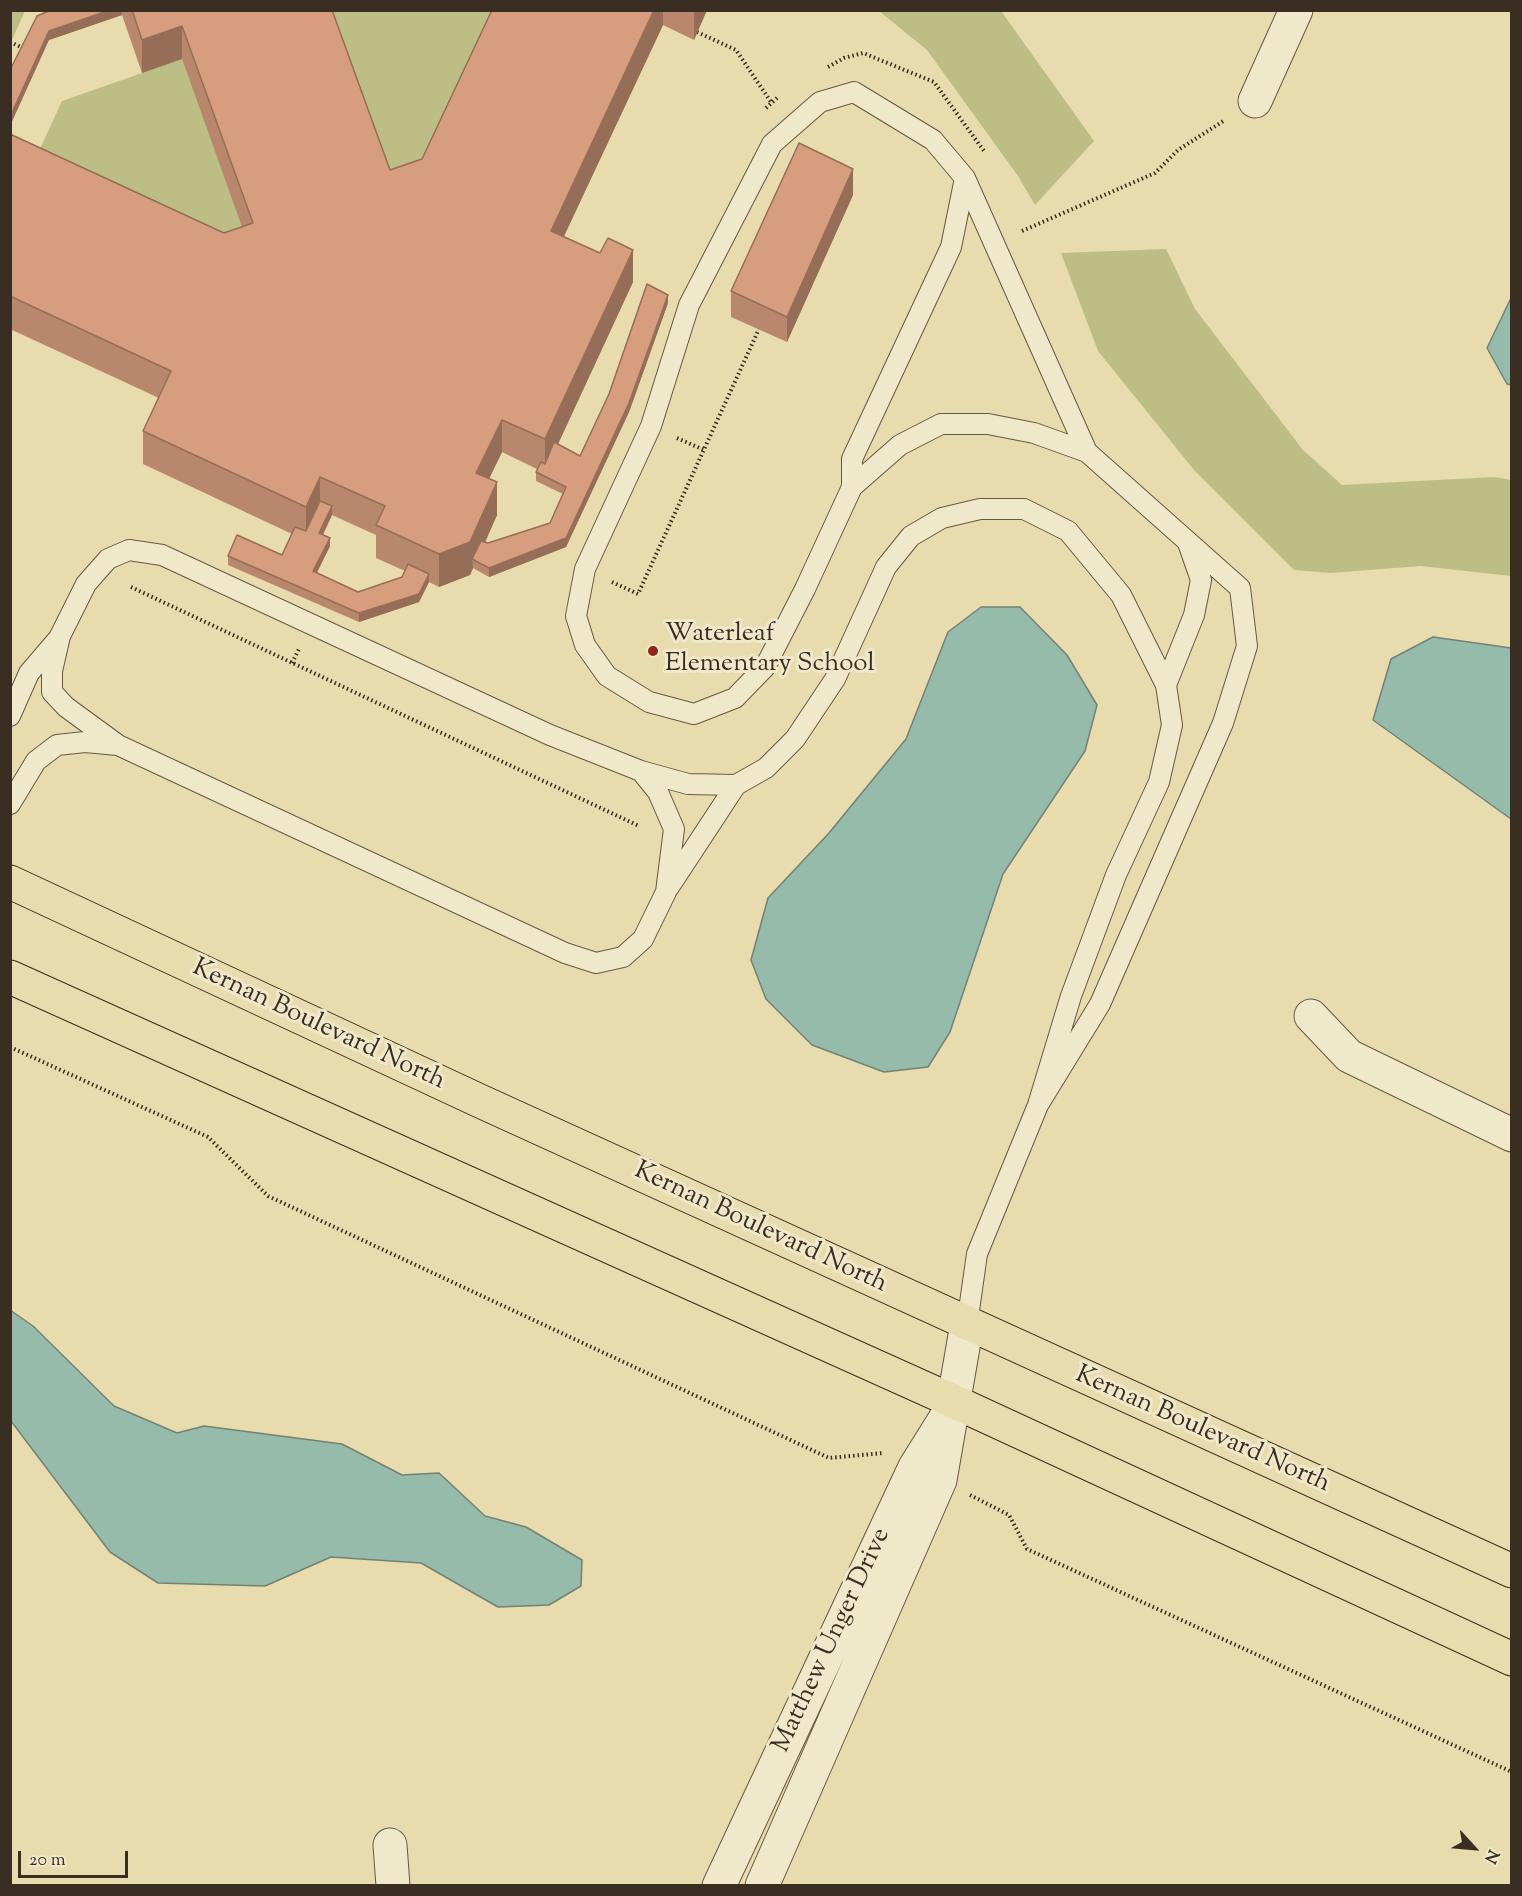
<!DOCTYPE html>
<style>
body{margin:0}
#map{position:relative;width:1522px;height:1896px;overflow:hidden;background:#e8dbad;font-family:"Sorts Mill Goudy",serif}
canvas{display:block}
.frame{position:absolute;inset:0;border:12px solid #3a2d22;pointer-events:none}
.north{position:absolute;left:1444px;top:1818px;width:60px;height:60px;-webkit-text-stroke:4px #f0e8ca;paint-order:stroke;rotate:116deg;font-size:16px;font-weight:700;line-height:24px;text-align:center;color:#3a2d22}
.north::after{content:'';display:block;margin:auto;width:21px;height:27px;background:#3a2d22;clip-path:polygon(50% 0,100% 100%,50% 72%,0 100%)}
.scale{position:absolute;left:18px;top:1851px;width:110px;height:27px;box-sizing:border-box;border:3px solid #3a2d22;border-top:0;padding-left:8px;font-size:18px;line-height:21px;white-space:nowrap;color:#3a2d22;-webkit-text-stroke:4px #f0e8ca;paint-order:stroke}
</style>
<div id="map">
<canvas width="1522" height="1896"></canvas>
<div class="frame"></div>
<div class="north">N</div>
<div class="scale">20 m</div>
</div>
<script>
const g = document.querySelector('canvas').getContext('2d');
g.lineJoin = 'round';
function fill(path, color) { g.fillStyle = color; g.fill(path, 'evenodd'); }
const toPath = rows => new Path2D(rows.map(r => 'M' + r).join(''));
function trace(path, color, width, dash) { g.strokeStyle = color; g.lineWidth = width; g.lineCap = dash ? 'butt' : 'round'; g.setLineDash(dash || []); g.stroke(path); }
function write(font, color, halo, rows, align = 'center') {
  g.font = font + ' "Sorts Mill Goudy",serif'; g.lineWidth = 6; g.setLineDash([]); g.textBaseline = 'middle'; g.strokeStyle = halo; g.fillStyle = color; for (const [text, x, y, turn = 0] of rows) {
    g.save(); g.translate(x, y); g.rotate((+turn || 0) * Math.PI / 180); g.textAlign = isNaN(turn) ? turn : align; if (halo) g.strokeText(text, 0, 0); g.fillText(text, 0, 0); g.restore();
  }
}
const green = toPath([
 [11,10,25,11,11,42,10,11],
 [322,10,507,11,422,192,390,203],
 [879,11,1001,11,1094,141,1035,205,1018,176,927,50],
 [182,59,253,256,28,175,62,101],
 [1166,249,1195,309,1303,450,1342,485,1494,477,1511,480,1511,576,1421,566,1330,573,1294,570,1194,470,1098,351,1061,253]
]);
const water = toPath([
 [1511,298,1511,385,1507,384,1487,348,1511,298],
 [981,607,1020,607,1067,655,1097,705,1085,751,1003,874,950,1032,928,1067,884,1072,812,1045,766,999,751,960,768,898,829,833,906,739,948,632,981,607],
 [1433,637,1511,648,1511,819,1373,720,1391,659,1433,637],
 [10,1310,33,1326,114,1406,177,1433,204,1426,342,1444,402,1475,439,1473,485,1516,526,1527,582,1560,581,1586,549,1605,498,1607,421,1563,331,1557,265,1586,158,1583,110,1552,11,1421,10,1310]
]);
const path = toPath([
 [697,32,736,50,771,102],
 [10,42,25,49],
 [828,67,844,58,863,53,934,82,984,151],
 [766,108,778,97],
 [1022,231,1155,173,1178,150,1225,120],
 [677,438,704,450],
 [612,582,638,594,759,329],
 [131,587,639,826],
 [292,663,299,649],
 [10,1047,208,1137,268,1196,829,1458,883,1453],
 [970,1495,1009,1515,1027,1549,1512,1772]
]);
const service = toPath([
 [852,487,852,459,951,247,965,178],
 [129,550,162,555,550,735,641,771,658,792,674,829,666,892,643,939,623,957,596,963,565,953,118,745,66,707,52,692,52,671,60,636,86,584,108,559,129,550],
 [1166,685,1194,615,1201,580,1188,543],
 [10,716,29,673,59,638],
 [641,771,688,784,736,785],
 [10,804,36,761,57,745,85,742,118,745],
 [669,887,736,785,766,768,795,739,835,679,886,567,911,536,942,518,980,509,1024,509,1068,531,1121,595,1166,685,1172,725,1159,782,1116,875,1071,996,1038,1105,977,1254,967,1324],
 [1038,1105,1100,1004,1223,723,1247,646,1240,588,1087,452,1034,433,988,424,941,424,900,445,852,487,805,589,765,667,735,698,694,714,649,702,607,676,585,645,576,616,585,569,651,426,689,305,772,144,820,102,854,92,933,140,965,178,1087,452]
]);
const minor = toPath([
 [1255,101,1296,10],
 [1311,1016,1349,1056,1512,1135],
 [390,1845,393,1886],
 [719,1886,915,1467,945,1419],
 [762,1886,940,1480,967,1324]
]);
const primary = toPath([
 [10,882,480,1101,1512,1571],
 [10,977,955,1402,1512,1659]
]);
const wall = toPath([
 [51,10,332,10,390,170,422,159,492,10,707,10,694,40,663,25,564,236,633,282,558,444,580,456,668,303,629,412,566,547,489,577,473,568,470,575,439,587,429,582,419,602,359,622,228,565,228,556,282,555,292,534,143,464,143,431,159,398,10,329,10,134,224,233,242,227,182,59,142,73,122,15,49,40],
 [502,452,537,469,536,472,536,481,563,494,550,523,488,543,485,543,497,515,489,478],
 [332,515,376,535,376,558,405,571,402,577,358,592,317,573,330,546,323,535],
 [853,195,787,342,731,317,731,291]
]);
const shadedWall = toPath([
 [110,10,122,10,122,15,49,40,10,126,10,117,49,31],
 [654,10,663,10,663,25,551,264,551,231],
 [694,10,707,10,694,40],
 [182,26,182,59,142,73,142,40],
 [853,169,853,195,787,342,787,317],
 [633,250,633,282,545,472,545,439],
 [668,295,668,303,629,412,566,547,489,577,489,568,566,538],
 [502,420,502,452,476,506,476,473],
 [320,477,320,509,306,540,306,507],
 [497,482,497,515,476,561,472,559,473,568,470,575,439,587,439,554],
 [332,506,332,515,319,542,319,533],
 [330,538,330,546,313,580,313,571],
 [429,574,429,582,419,602,359,622,359,613]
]);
const building = toPath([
 [51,10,110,10,49,31,10,117,10,70,37,16,51,10],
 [132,10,332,10,390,170,422,159,492,10,654,10,551,231,600,253,608,238,633,250,545,439,502,420,476,473,497,482,470,542,439,554,376,525,385,506,320,477,306,507,143,431,171,371,10,296,10,134,224,233,253,223,182,26,142,40,132,10],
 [799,143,853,169,787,317,731,291,799,143],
 [647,284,668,295,629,403,566,538,489,568,472,559,481,541,488,543,550,523,566,487,536,472,541,462,545,464,554,442,580,456,609,394,647,284],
 [320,501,332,506,319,533,330,538,313,571,358,592,402,577,408,564,429,574,419,594,359,613,228,556,237,535,282,555,295,527,306,531,320,501]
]);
const markers = [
 [653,651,6,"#8f2418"]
];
const poiNames = [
 ["Waterleaf",665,636],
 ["Elementary School",665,666]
];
const streetNames = [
 ["Kernan Boulevard North",318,1026,25],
 ["Kernan Boulevard North",760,1229,25],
 ["Kernan Boulevard North",1202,1431,24],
 ["Matthew Unger Drive",833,1641,-65]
];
fill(green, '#bcbe85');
fill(water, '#97bbab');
trace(water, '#728274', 1.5);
trace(service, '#665845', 22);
trace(minor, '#665845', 35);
trace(primary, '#3a2d22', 35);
trace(path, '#3a2d22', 4, [1.5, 3]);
trace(service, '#f0e8ca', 20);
trace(minor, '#f0e8ca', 33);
trace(primary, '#e8dbad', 33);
fill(wall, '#b8876c');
fill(shadedWall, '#966e58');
fill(building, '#d69d7e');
trace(building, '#966e58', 1.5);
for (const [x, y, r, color] of markers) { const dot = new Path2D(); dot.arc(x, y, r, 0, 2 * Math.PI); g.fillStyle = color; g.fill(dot); trace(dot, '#f0e8ca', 2); }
write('26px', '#3a2d22', '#f0e8ca', poiNames, 'left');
write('26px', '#3a2d22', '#f0e8ca', streetNames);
</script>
